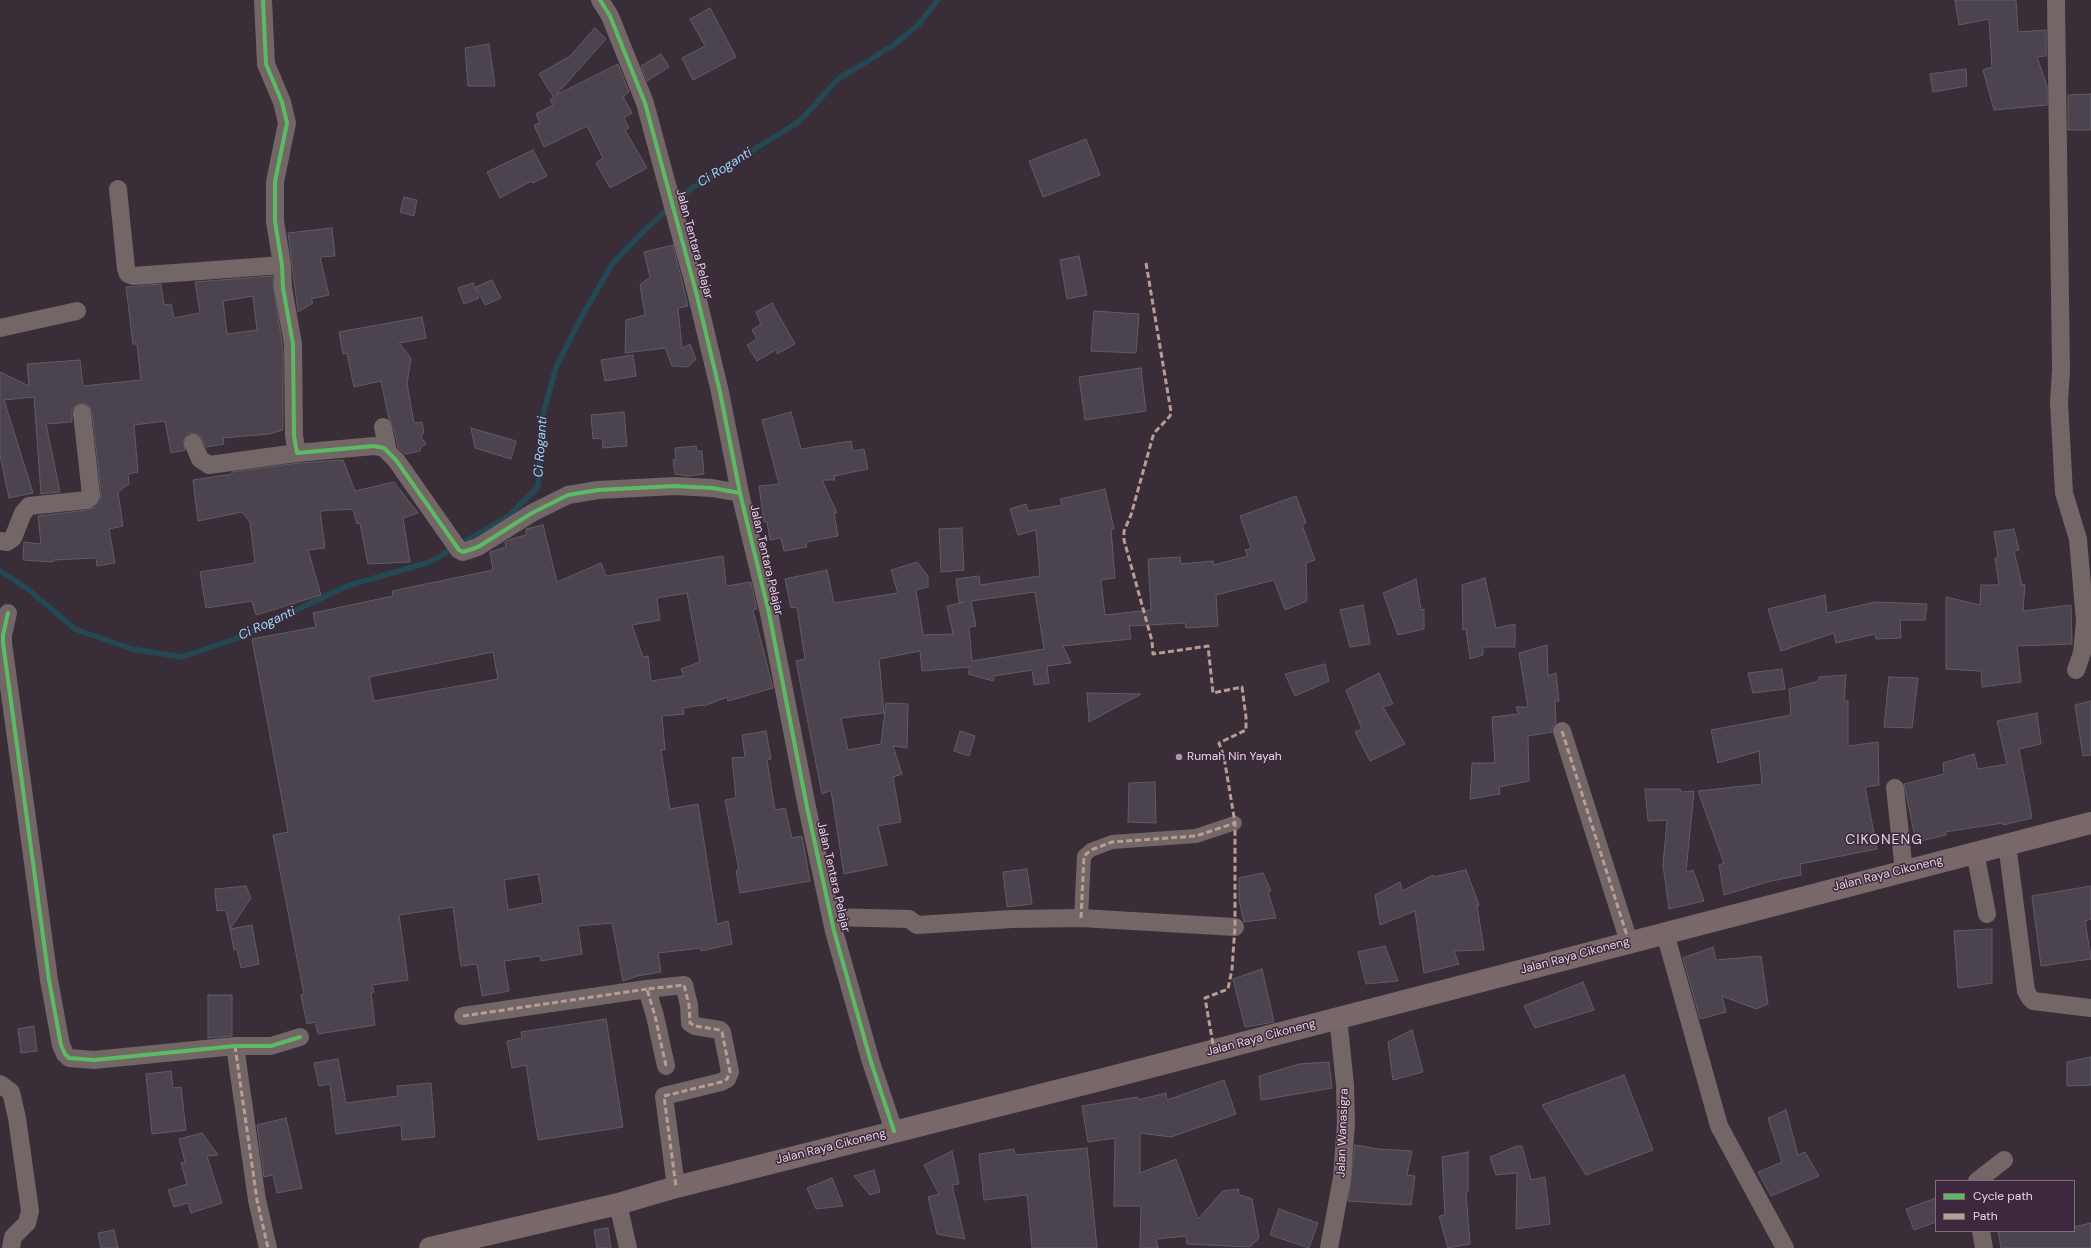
<!DOCTYPE html>
<style>
body{margin:0}
#map{position:relative;width:2091px;height:1248px;overflow:hidden;background:#392d38;font-family:"DM Sans",sans-serif}
canvas{display:block}
.legend{position:absolute;left:1935px;top:1180px;width:140px;height:52px;box-sizing:border-box;background:#3e283d;border:1px solid #806e7f;margin:0;padding:5px 7px;list-style:none;font-size:12px;color:#e4d6e3}
.legend li{display:flex;align-items:center;gap:8px;height:20px}
.legend b{width:20px;border:1px solid #806e7f}
</style>
<div id="map">
<canvas width="2091" height="1248"></canvas>
<ul class="legend">
<li><b style="height:5px;background:#5cba63"></b>Cycle path</li>
<li><b style="height:5px;background:#b99d93"></b>Path</li>
</ul>
</div>
<script>
const g = document.querySelector('canvas').getContext('2d');
g.lineJoin = 'round';
const toPath = rows => new Path2D(rows.map(r => 'M' + r).join(''));
function trace(path, color, width, dash) { g.strokeStyle = color; g.lineWidth = width; g.lineCap = dash ? 'butt' : 'round'; g.setLineDash(dash || []); g.stroke(path); }
function fill(path, color) { g.fillStyle = color; g.fill(path, 'evenodd'); }
function write(font, color, halo, rows, align = 'center') {
  g.font = font + ' "DM Sans",sans-serif'; g.lineWidth = 3; g.setLineDash([]); g.textBaseline = 'middle'; g.strokeStyle = halo; g.fillStyle = color; for (const [text, x, y, turn = 0] of rows) {
    g.save(); g.translate(x, y); g.rotate((+turn || 0) * Math.PI / 180); g.textAlign = isNaN(turn) ? turn : align; if (halo) g.strokeText(text, 0, 0); g.fillText(text, 0, 0); g.restore();
  }
}
const stream = toPath([
 [0,571,28,589,75,629,132,649,182,657,235,639,347,586,430,562,510,515,538,487,543,415,556,367,577,325,612,264,645,230,689,190,800,121,838,79,894,45,919,24,938,0]
]);
const building = toPath([
 [1955,0,2016,0,2018,32,2046,30,2046,56,2037,57,2047,86,2047,105,1994,110,1983,70,1992,67,1989,19,1959,25,1955,0],
 [710,8,736,57,693,80,682,58,705,46,690,19,710,8],
 [595,28,606,39,556,95,618,64,629,92,623,97,632,113,624,118,629,128,625,130,647,168,610,188,596,163,603,158,587,126,544,147,534,125,540,123,536,114,553,105,550,100,554,98,539,74,570,56,595,28],
 [489,44,495,86,468,86,465,48,489,44],
 [661,54,669,67,647,81,641,66,661,54],
 [1966,69,1967,86,1933,92,1930,74,1966,69],
 [2091,94,2091,130,2068,130,2068,95,2091,94],
 [1086,139,1100,175,1043,197,1029,161,1086,139],
 [533,150,547,176,533,183,531,181,500,198,487,172,533,150],
 [404,197,417,200,414,216,400,212,404,197],
 [332,228,335,256,320,257,329,295,311,299,313,303,298,312,288,233,332,228],
 [673,245,688,306,678,308,682,348,690,344,696,359,688,367,672,366,665,348,625,353,626,320,645,315,640,285,650,277,644,252,673,245],
 [1079,256,1087,295,1067,299,1060,260,1079,256],
 [272,276,283,350,283,430,269,434,223,438,224,444,206,447,200,435,189,433,183,441,185,450,171,453,165,421,134,425,138,472,128,474,129,484,118,492,123,526,109,529,115,563,97,566,96,558,53,560,53,562,23,560,24,542,41,544,38,516,88,510,96,507,100,501,101,494,92,412,87,404,80,403,72,409,72,422,46,424,60,492,41,494,34,397,4,400,33,493,9,498,0,455,0,372,29,386,27,364,80,360,83,386,141,380,137,344,133,344,126,287,161,284,164,305,171,304,174,318,200,313,195,282,272,276],
 [253,296,257,330,227,334,223,301,253,296],
 [492,280,501,298,485,305,476,287,492,280],
 [473,283,479,298,464,304,458,288,473,283],
 [772,303,795,344,777,354,777,349,757,361,747,345,757,339,752,330,761,324,756,312,772,303],
 [1094,311,1139,314,1136,353,1091,351,1094,311],
 [422,317,426,338,399,343,411,358,407,384,414,423,422,422,424,432,421,437,426,444,421,447,420,451,405,454,398,447,393,425,389,419,381,381,354,387,347,353,343,354,339,332,422,317],
 [633,355,636,376,605,381,601,360,633,355],
 [1141,368,1146,411,1085,420,1079,377,1141,368],
 [624,412,627,446,603,448,602,438,593,439,591,415,624,412],
 [791,412,801,449,851,441,853,451,864,449,868,469,834,476,835,480,822,480,837,513,834,513,838,536,806,542,807,547,784,551,781,538,770,540,767,522,764,522,759,486,779,484,762,420,791,412],
 [471,428,516,441,511,459,475,448,471,428],
 [696,446,697,451,702,451,704,474,688,476,675,474,673,460,676,459,675,448,696,446],
 [343,460,355,491,394,482,418,513,403,518,410,562,368,564,360,523,357,524,353,509,320,511,325,548,308,550,321,595,256,615,252,601,206,608,200,572,255,563,250,522,242,512,198,521,193,480,232,474,232,472,298,463,343,460],
 [1105,489,1114,529,1111,530,1115,578,1101,580,1105,615,1151,610,1148,559,1180,557,1181,564,1213,561,1214,565,1248,556,1245,550,1251,548,1240,516,1296,496,1306,523,1302,525,1315,560,1306,563,1307,601,1285,610,1274,580,1216,595,1218,626,1186,628,1185,623,1129,626,1131,639,1063,646,1071,663,1047,666,1049,683,1034,685,1032,670,994,676,993,681,968,674,970,667,922,671,920,651,879,659,884,713,841,718,848,750,881,744,886,703,908,704,907,748,893,746,902,774,893,777,901,822,878,826,887,865,844,874,831,790,822,794,796,661,805,659,797,607,791,608,785,579,827,570,834,603,898,593,891,570,917,562,928,576,928,587,916,590,923,635,953,634,947,606,964,602,959,603,956,579,979,576,980,585,1040,576,1036,530,1018,535,1010,509,1026,504,1028,511,1062,505,1060,499,1105,489],
 [1035,592,1044,649,972,661,969,627,976,626,971,601,1035,592],
 [543,525,557,582,601,563,606,576,723,556,726,586,751,582,757,609,753,610,773,688,728,701,727,697,704,706,703,705,683,708,684,714,662,716,665,750,661,750,670,809,698,804,717,924,728,921,732,944,701,951,701,948,658,953,661,972,637,976,623,981,612,923,578,926,582,954,541,961,540,956,504,961,509,991,482,996,477,964,461,966,453,907,399,915,408,980,372,985,374,992,371,993,375,1025,318,1034,315,1022,307,1024,301,995,304,994,273,835,288,832,252,639,316,627,313,613,393,596,392,591,493,570,490,552,506,547,505,542,511,539,526,535,526,529,543,525],
 [687,593,700,662,681,669,684,676,651,681,648,656,643,657,632,625,660,620,657,598,687,593],
 [493,652,498,679,374,701,369,677,493,652],
 [538,874,543,903,508,910,504,880,538,874],
 [962,528,964,570,941,572,939,529,962,528],
 [2014,529,2019,550,2014,551,2022,585,2025,584,2023,611,2071,605,2072,644,2017,646,2021,682,1982,687,1981,671,1946,669,1946,597,1980,605,1981,585,1999,585,1995,558,1998,557,1994,532,2014,529],
 [1485,578,1496,628,1515,624,1515,647,1483,647,1483,655,1470,659,1466,629,1463,630,1462,585,1485,578],
 [1416,579,1421,610,1424,609,1424,629,1398,635,1383,593,1416,579],
 [1825,595,1827,613,1875,602,1927,604,1925,620,1900,620,1901,638,1876,639,1875,634,1836,643,1834,633,1781,651,1768,609,1825,595],
 [1363,605,1370,644,1350,647,1340,610,1363,605],
 [1547,645,1548,676,1556,673,1559,701,1555,701,1556,723,1552,728,1552,732,1528,736,1529,781,1499,787,1500,794,1470,799,1472,763,1495,763,1492,717,1519,714,1516,707,1528,707,1519,653,1547,645],
 [1325,664,1329,681,1295,696,1285,674,1325,664],
 [1782,669,1785,689,1753,693,1748,673,1782,669],
 [1379,673,1393,704,1383,707,1405,744,1370,761,1355,732,1362,729,1346,690,1379,673],
 [1846,675,1844,701,1848,701,1848,746,1878,742,1879,785,1865,787,1877,849,1800,864,1801,875,1767,882,1724,895,1719,865,1724,863,1698,791,1762,784,1759,751,1718,763,1711,730,1791,715,1789,689,1819,681,1819,677,1846,675],
 [1889,677,1918,678,1912,728,1884,727,1889,677],
 [1087,693,1141,694,1089,722,1087,693],
 [2091,701,2091,755,2083,756,2075,705,2091,701],
 [2037,713,2041,744,2019,749,2032,818,2003,825,2003,823,1945,832,1946,835,1916,842,1904,784,1944,774,1943,763,1974,754,1978,769,2007,764,1997,721,2037,713],
 [766,731,771,759,767,760,775,810,785,808,792,838,802,836,810,881,740,893,736,870,739,870,725,800,736,798,732,758,745,757,742,735,766,731],
 [960,731,975,736,969,756,954,751,960,731],
 [1155,782,1156,823,1128,822,1129,783,1155,782],
 [1645,789,1680,789,1681,792,1694,791,1686,872,1693,870,1704,901,1669,909,1663,865,1667,820,1648,821,1645,789],
 [1027,869,1032,904,1007,907,1003,872,1027,869],
 [1466,870,1479,905,1477,905,1484,950,1454,951,1459,964,1424,973,1415,911,1380,925,1375,895,1400,882,1402,891,1433,875,1433,877,1466,870],
 [1263,873,1271,891,1268,892,1276,918,1244,922,1239,900,1239,878,1263,873],
 [246,886,251,898,230,929,226,910,217,911,215,889,246,886],
 [2091,886,2091,919,2085,921,2091,959,2041,966,2032,896,2091,886],
 [252,925,259,964,241,968,237,949,234,950,230,929,252,925],
 [1992,929,1992,983,1958,988,1954,931,1992,929],
 [1385,946,1398,981,1366,984,1358,952,1385,946],
 [1713,947,1716,960,1761,956,1768,1004,1756,1009,1722,996,1726,1012,1700,1019,1683,958,1713,947],
 [1262,969,1274,1022,1245,1027,1233,979,1262,969],
 [1583,982,1594,1010,1535,1028,1524,1006,1583,982],
 [208,995,232,995,232,1036,208,1038,208,995],
 [606,1019,623,1127,538,1140,526,1065,512,1068,507,1041,522,1038,521,1032,606,1019],
 [34,1026,37,1051,21,1053,18,1029,34,1026],
 [1412,1030,1423,1072,1393,1080,1388,1042,1412,1030],
 [2091,1057,2091,1085,2067,1086,2067,1062,2091,1057],
 [338,1059,346,1103,398,1096,397,1086,431,1083,435,1137,402,1140,401,1125,336,1134,330,1084,319,1086,314,1063,338,1059],
 [1329,1062,1332,1088,1261,1100,1259,1076,1299,1064,1329,1062],
 [171,1071,173,1088,181,1087,186,1130,152,1134,146,1074,171,1071],
 [1624,1075,1653,1150,1586,1175,1542,1105,1624,1075],
 [1224,1080,1236,1114,1171,1137,1140,1133,1140,1173,1176,1159,1198,1219,1223,1191,1239,1189,1238,1194,1252,1199,1259,1238,1250,1247,1187,1244,1186,1236,1156,1239,1158,1248,1140,1248,1141,1206,1114,1206,1115,1138,1088,1142,1082,1106,1138,1097,1138,1100,1166,1093,1167,1100,1224,1080],
 [1786,1110,1798,1155,1805,1152,1819,1176,1771,1196,1758,1172,1782,1162,1768,1118,1786,1110],
 [286,1118,302,1188,277,1193,273,1175,264,1177,257,1125,286,1118],
 [202,1133,218,1155,207,1156,222,1203,191,1213,188,1203,174,1207,168,1190,187,1184,181,1163,185,1162,179,1139,202,1133],
 [1355,1145,1378,1149,1412,1151,1407,1175,1415,1176,1411,1205,1348,1201,1355,1145],
 [1517,1146,1522,1146,1531,1180,1545,1177,1550,1224,1516,1229,1517,1173,1496,1175,1490,1157,1517,1146],
 [1087,1148,1097,1248,1032,1248,1027,1195,984,1200,979,1154,1014,1149,1015,1155,1087,1148],
 [952,1151,959,1184,952,1185,965,1239,937,1234,928,1197,939,1194,924,1165,952,1151],
 [1468,1152,1468,1191,1466,1192,1470,1244,1448,1248,1439,1216,1445,1215,1442,1157,1468,1152],
 [874,1170,880,1192,870,1195,854,1176,874,1170],
 [832,1178,843,1206,816,1209,807,1188,832,1178],
 [1936,1198,1936,1222,1914,1230,1906,1209,1936,1198],
 [1279,1209,1318,1223,1309,1248,1270,1235,1279,1209],
 [2091,1223,2091,1248,2001,1248,1998,1231,2074,1231,2074,1227,2091,1223],
 [608,1228,611,1248,597,1248,594,1230,608,1228],
 [114,1230,118,1248,101,1248,98,1233,114,1230]
]);
const pedestrian = toPath([
 [1081,918,1084,856,1091,850,1112,842,1196,836,1235,823]
]);
const minor = toPath([
 [263,0,266,64,282,102,287,123,275,182,275,221,282,265,283,288,293,344,294,436,297,453,374,446,384,448,396,460,459,550,463,552,478,547,532,513,568,495,598,490,675,486,712,488,740,493],
 [600,0,610,16,645,103,696,292,720,392,740,493,769,613,807,807,834,931,871,1062,894,1131],
 [2056,0,2061,370,2059,402,2064,493,2078,539,2085,621,2082,653,2076,670],
 [118,189,126,269,128,274,133,276,282,265],
 [0,328,77,311],
 [383,427,388,452],
 [193,443,200,459,209,465,297,453],
 [0,541,7,542,13,538,23,513,29,506,87,500,90,498,91,495,82,413],
 [8,613,3,635,3,643,49,980,61,1045,65,1054,69,1058,94,1060,235,1046,271,1046,300,1037],
 [1562,731,1629,942],
 [1895,788,1904,871],
 [2007,844,2026,991,2030,998,2033,1001,2091,1008],
 [1975,852,1987,914],
 [831,917,909,919,917,925,1012,919,1081,918,1235,927],
 [1665,933,1719,1126,1785,1248],
 [463,1016,647,989],
 [235,1046,257,1200,268,1248],
 [666,1066,655,1016,647,989,684,985,689,1005,690,1023,695,1026,720,1030,722,1032,730,1072,727,1079,721,1082,664,1096,676,1187],
 [0,1084,11,1092,17,1118,30,1211,27,1223,13,1237,11,1248],
 [1977,1181,2004,1160],
 [618,1204,628,1248],
 [1981,1231,1984,1248],
 [1329,1248,1342,1178,1346,1123,1345,1085,1338,1017]
]);
const trunk = toPath([
 [430,1248,618,1204,676,1187,1100,1080,2091,823]
]);
const quiet = toPath([
 [1146,263,1171,412,1170,416,1156,431,1153,436,1131,515,1124,531,1124,540,1152,641,1153,654,1208,646,1213,693,1242,687,1246,717,1246,730,1219,743,1224,757,1235,823,1235,927,1232,969,1228,989,1205,998,1214,1050],
 [1562,731,1629,942],
 [1081,918,1084,856,1091,850,1112,842,1196,836,1235,823],
 [463,1016,647,989],
 [235,1046,257,1200,268,1248],
 [666,1066,655,1016,647,989,684,985,689,1005,690,1023,695,1026,720,1030,722,1032,730,1072,727,1079,721,1082,664,1096,676,1187]
]);
const cycleway = toPath([
 [263,0,266,64,282,102,287,123,275,182,275,221,282,265,283,288,293,344,294,436,297,453,374,446,384,448,396,460,459,550,463,552,478,547,532,513,568,495,598,490,675,486,712,488,740,493],
 [600,0,610,16,645,103,696,292,720,392,740,493,769,613,807,807,834,931,871,1062,894,1131],
 [8,613,3,635,3,643,49,980,61,1045,65,1054,69,1058,94,1060,235,1046,271,1046,300,1037]
]);
const markers = [
 [1179,757,4,"#a89ba7"]
];
const streetNames = [
 ["Jalan Tentara Pelajar",694,244,75],
 ["Jalan Tentara Pelajar",766,560,77],
 ["Jalan Raya Cikoneng",1888,874,-14],
 ["Jalan Tentara Pelajar",833,877,77],
 ["Jalan Raya Cikoneng",1575,956,-15],
 ["Jalan Raya Cikoneng",1261,1038,-15],
 ["Jalan Wanasigra",1343,1133,-88],
 ["Jalan Raya Cikoneng",831,1147,-14]
];
const poiNames = [
 ["Rumah Nin Yayah",1187,757]
];
const waterNames = [
 ["Ci Roganti",725,168,-32],
 ["Ci Roganti",541,447,-86],
 ["Ci Roganti",267,624,-25]
];
const quarterNames = [
 ["CIKONENG",1884,840]
];
trace(stream, '#244953', 5.5);
fill(building, '#4b444e');
trace(building, '#625b65', 1);
trace(pedestrian, '#736666', 14);
trace(minor, '#736666', 18);
trace(trunk, '#78686a', 22);
trace(quiet, '#b99d93', 3, [6, 3]);
trace(cycleway, '#5cba63', 4);
for (const [x, y, r, color] of markers) { const dot = new Path2D(); dot.arc(x, y, r, 0, 2 * Math.PI); g.fillStyle = color; g.fill(dot); trace(dot, '#3e283d', 1.5); }
write('12px', '#e4d6e3', '#3e283d', streetNames);
write('12px', '#e4d6e3', '#3e283d', poiNames, 'left');
write('italic 13px', '#93def3', '#3e283d', waterNames);
g.letterSpacing = '1px';
write('14px', '#e4d6e3', '#3e283d', quarterNames);
g.letterSpacing = '0px';
</script>
